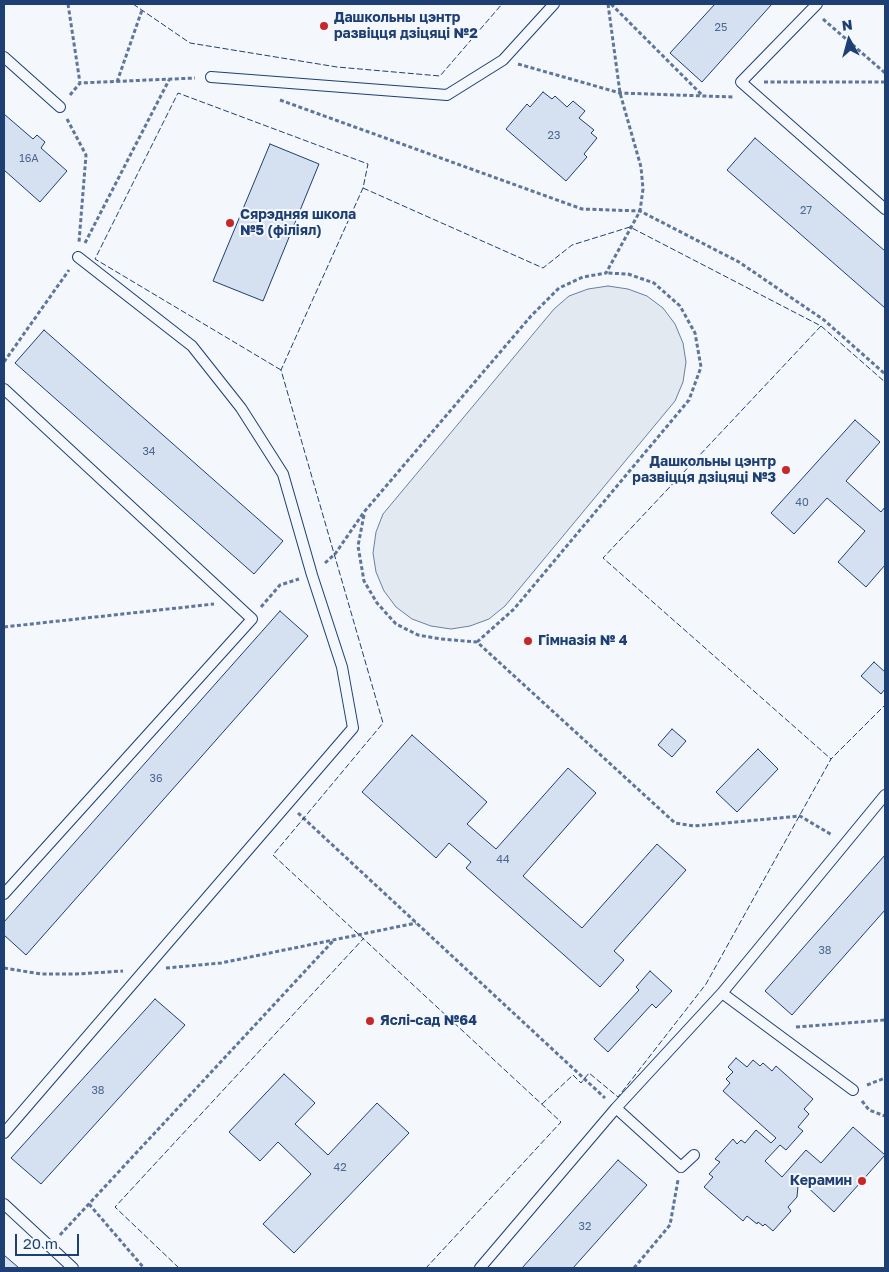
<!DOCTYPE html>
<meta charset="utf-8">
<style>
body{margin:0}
#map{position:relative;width:889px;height:1272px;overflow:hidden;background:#f4f7fb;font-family:"Golos Text",sans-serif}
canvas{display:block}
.frame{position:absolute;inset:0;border:5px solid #1d3f73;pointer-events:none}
.north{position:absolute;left:824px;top:15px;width:50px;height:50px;-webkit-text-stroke:4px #f4f7fb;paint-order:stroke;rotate:353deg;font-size:14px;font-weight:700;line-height:20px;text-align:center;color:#1d3f73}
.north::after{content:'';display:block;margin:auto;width:18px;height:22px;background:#1d3f73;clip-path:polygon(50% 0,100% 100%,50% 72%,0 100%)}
.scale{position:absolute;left:15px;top:1234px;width:64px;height:22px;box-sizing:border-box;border:2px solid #1d3f73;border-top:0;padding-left:6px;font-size:15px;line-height:18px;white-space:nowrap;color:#1d3f73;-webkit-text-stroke:4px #f4f7fb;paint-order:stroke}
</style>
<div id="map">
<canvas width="889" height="1272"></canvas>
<div class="frame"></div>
<div class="north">N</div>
<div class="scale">20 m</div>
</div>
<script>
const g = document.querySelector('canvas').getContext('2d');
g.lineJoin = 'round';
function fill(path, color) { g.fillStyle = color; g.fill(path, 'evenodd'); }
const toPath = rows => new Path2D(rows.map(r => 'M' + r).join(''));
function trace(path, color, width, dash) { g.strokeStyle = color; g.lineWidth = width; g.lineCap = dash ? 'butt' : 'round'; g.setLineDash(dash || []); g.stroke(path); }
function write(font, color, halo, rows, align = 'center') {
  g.font = font + ' "Golos Text",sans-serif'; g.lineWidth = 4; g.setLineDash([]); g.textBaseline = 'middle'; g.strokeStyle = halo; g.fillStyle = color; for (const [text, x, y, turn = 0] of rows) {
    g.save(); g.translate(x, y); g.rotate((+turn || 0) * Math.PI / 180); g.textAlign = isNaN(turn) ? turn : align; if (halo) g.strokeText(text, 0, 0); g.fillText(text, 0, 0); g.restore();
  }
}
const green = toPath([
 [608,286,628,289,647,296,663,308,675,324,683,343,686,362,683,382,675,401,505,606,489,619,470,626,451,629,431,626,412,619,396,607,384,591,376,572,373,553,376,532,383,514,554,309,569,296,588,289,608,286]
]);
const building = toPath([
 [715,4,772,4,702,82,670,53,715,4],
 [543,92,552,99,555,96,567,107,573,101,585,111,579,118,594,130,591,133,597,138,584,154,587,157,566,181,506,129,527,104,530,107,543,92],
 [4,114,33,139,37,135,45,142,41,148,67,171,40,202,4,170,4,114],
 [755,138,885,251,885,308,727,170,755,138],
 [270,144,319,164,263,301,213,281,270,144],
 [44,330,283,541,254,574,15,363,44,330],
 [855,420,880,442,846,481,881,512,885,507,885,565,866,587,838,562,865,531,827,498,794,534,771,513,855,420],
 [280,611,308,636,26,955,4,935,4,922,280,611],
 [874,662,885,672,885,689,881,694,861,676,874,662],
 [672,729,686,741,672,757,658,745,672,729],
 [412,735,487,802,467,824,496,849,568,768,596,793,523,876,582,928,657,844,686,870,614,951,624,960,600,987,466,868,471,862,449,843,436,858,362,792,412,735],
 [758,749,778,769,737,812,716,792,758,749],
 [885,855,885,910,792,1015,765,991,885,855],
 [650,971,672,991,656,1008,652,1004,608,1052,594,1039,639,990,636,987,650,971],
 [155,999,185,1025,41,1184,11,1158,155,999],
 [736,1058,747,1067,753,1060,760,1066,763,1063,772,1071,776,1066,813,1099,804,1109,809,1114,798,1127,803,1131,786,1150,780,1145,765,1161,782,1177,806,1150,821,1163,853,1127,885,1155,834,1212,802,1182,798,1186,797,1197,788,1207,791,1211,773,1231,765,1224,763,1226,758,1222,757,1224,747,1216,743,1221,704,1187,713,1177,709,1174,720,1162,715,1159,733,1139,737,1144,741,1140,745,1143,756,1130,771,1143,776,1138,723,1091,730,1083,726,1079,733,1072,728,1067,736,1058],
 [284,1074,315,1103,295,1124,328,1155,377,1103,409,1133,294,1253,263,1224,311,1174,278,1142,260,1161,229,1132,284,1074],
 [618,1160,647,1185,573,1268,522,1268,618,1160],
 [4,1255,19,1268,4,1268,4,1255]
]);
const path = toPath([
 [68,4,80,83],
 [611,4,702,95],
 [823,19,885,73],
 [518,64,620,93,733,97],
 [117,82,142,10],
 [764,82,885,82],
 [70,95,80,83,195,78],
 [280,100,582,209,640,211,739,262,824,320,885,374],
 [67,119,86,155,79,242],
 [85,243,169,80],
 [4,362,69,270],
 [364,515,358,546,364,581,377,603,396,624,418,635,441,639,477,642,675,823,694,826,800,816,832,835],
 [325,563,335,554,364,512,531,316,559,288,583,277,606,273,640,211,643,189,641,167,620,93,608,4],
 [261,607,280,585,299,579],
 [4,627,214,604],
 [477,642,514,609,689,400,701,367,695,333,680,306,654,283,628,274,606,273],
 [298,813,605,1098],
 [4,968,41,974,76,974,123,971],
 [166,968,221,963,416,923],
 [796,1027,885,1020],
 [867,1085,885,1078],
 [862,1101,869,1110,885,1116],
 [89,1204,144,1268],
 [60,1235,333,941],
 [634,1268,670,1225,678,1180]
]);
const service = toPath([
 [817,4,741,82,885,209],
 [4,57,60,107],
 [211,77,447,95,503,60,554,4],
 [4,389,252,619,4,894],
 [722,993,853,1090],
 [616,1108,681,1167,694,1155],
 [4,1133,353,728,342,667,312,575,283,474,241,408,192,346,78,257],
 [4,1204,73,1268],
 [480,1268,616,1108,722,993,885,795]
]);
const fence = toPath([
 [133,4,190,43,337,67,440,76,502,4],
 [363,188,543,268,572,245,630,227,821,326,885,382],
 [821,326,603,558,831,759],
 [281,370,95,259,178,93,368,164,363,188,281,370,383,723,273,855,561,1122,426,1268],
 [542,1104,573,1075,581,1083,589,1073,618,1097,706,984,831,759,885,705],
 [179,1268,115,1207,364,938]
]);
const markers = [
 [324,26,5,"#c62828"],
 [230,223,5,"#c62828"],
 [786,470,5,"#c62828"],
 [528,641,5,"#c62828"],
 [370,1021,5,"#c62828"],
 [862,1181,5,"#c62828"]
];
const numberNames = [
 ["25",721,28],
 ["23",554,136],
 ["16А",29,159],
 ["27",806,211],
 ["34",149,452],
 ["40",802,503],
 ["36",156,779],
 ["44",503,860],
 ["38",825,951],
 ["38",98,1091],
 ["42",340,1168],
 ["32",585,1227]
];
const poiNames = [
 ["Дашкольны цэнтр",334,18],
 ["развіцця дзіцяці №2",334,34],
 ["Сярэдняя школа",240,215],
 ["№5 (філіял)",240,231],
 ["Дашкольны цэнтр",776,462,"right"],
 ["развіцця дзіцяці №3",776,478,"right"],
 ["Гімназія № 4",538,641],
 ["Яслі-сад №64",380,1021],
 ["Керамин",852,1181,"right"]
];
fill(green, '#e3e9f0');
trace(green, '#687fa3', 1);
fill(building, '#d5e0f0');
trace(building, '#1d3f73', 1);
trace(service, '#1d3f73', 12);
trace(path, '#5e769c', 3, [4, 2.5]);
trace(service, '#f4f7fb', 10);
trace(fence, '#1d3f73', 1, [6, 2.5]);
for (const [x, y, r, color] of markers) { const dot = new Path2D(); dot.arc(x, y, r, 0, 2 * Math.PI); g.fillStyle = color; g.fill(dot); trace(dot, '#f4f7fb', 2); }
write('11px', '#4b6792', null, numberNames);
write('bold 14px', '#1d3f73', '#f4f7fb', poiNames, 'left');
</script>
